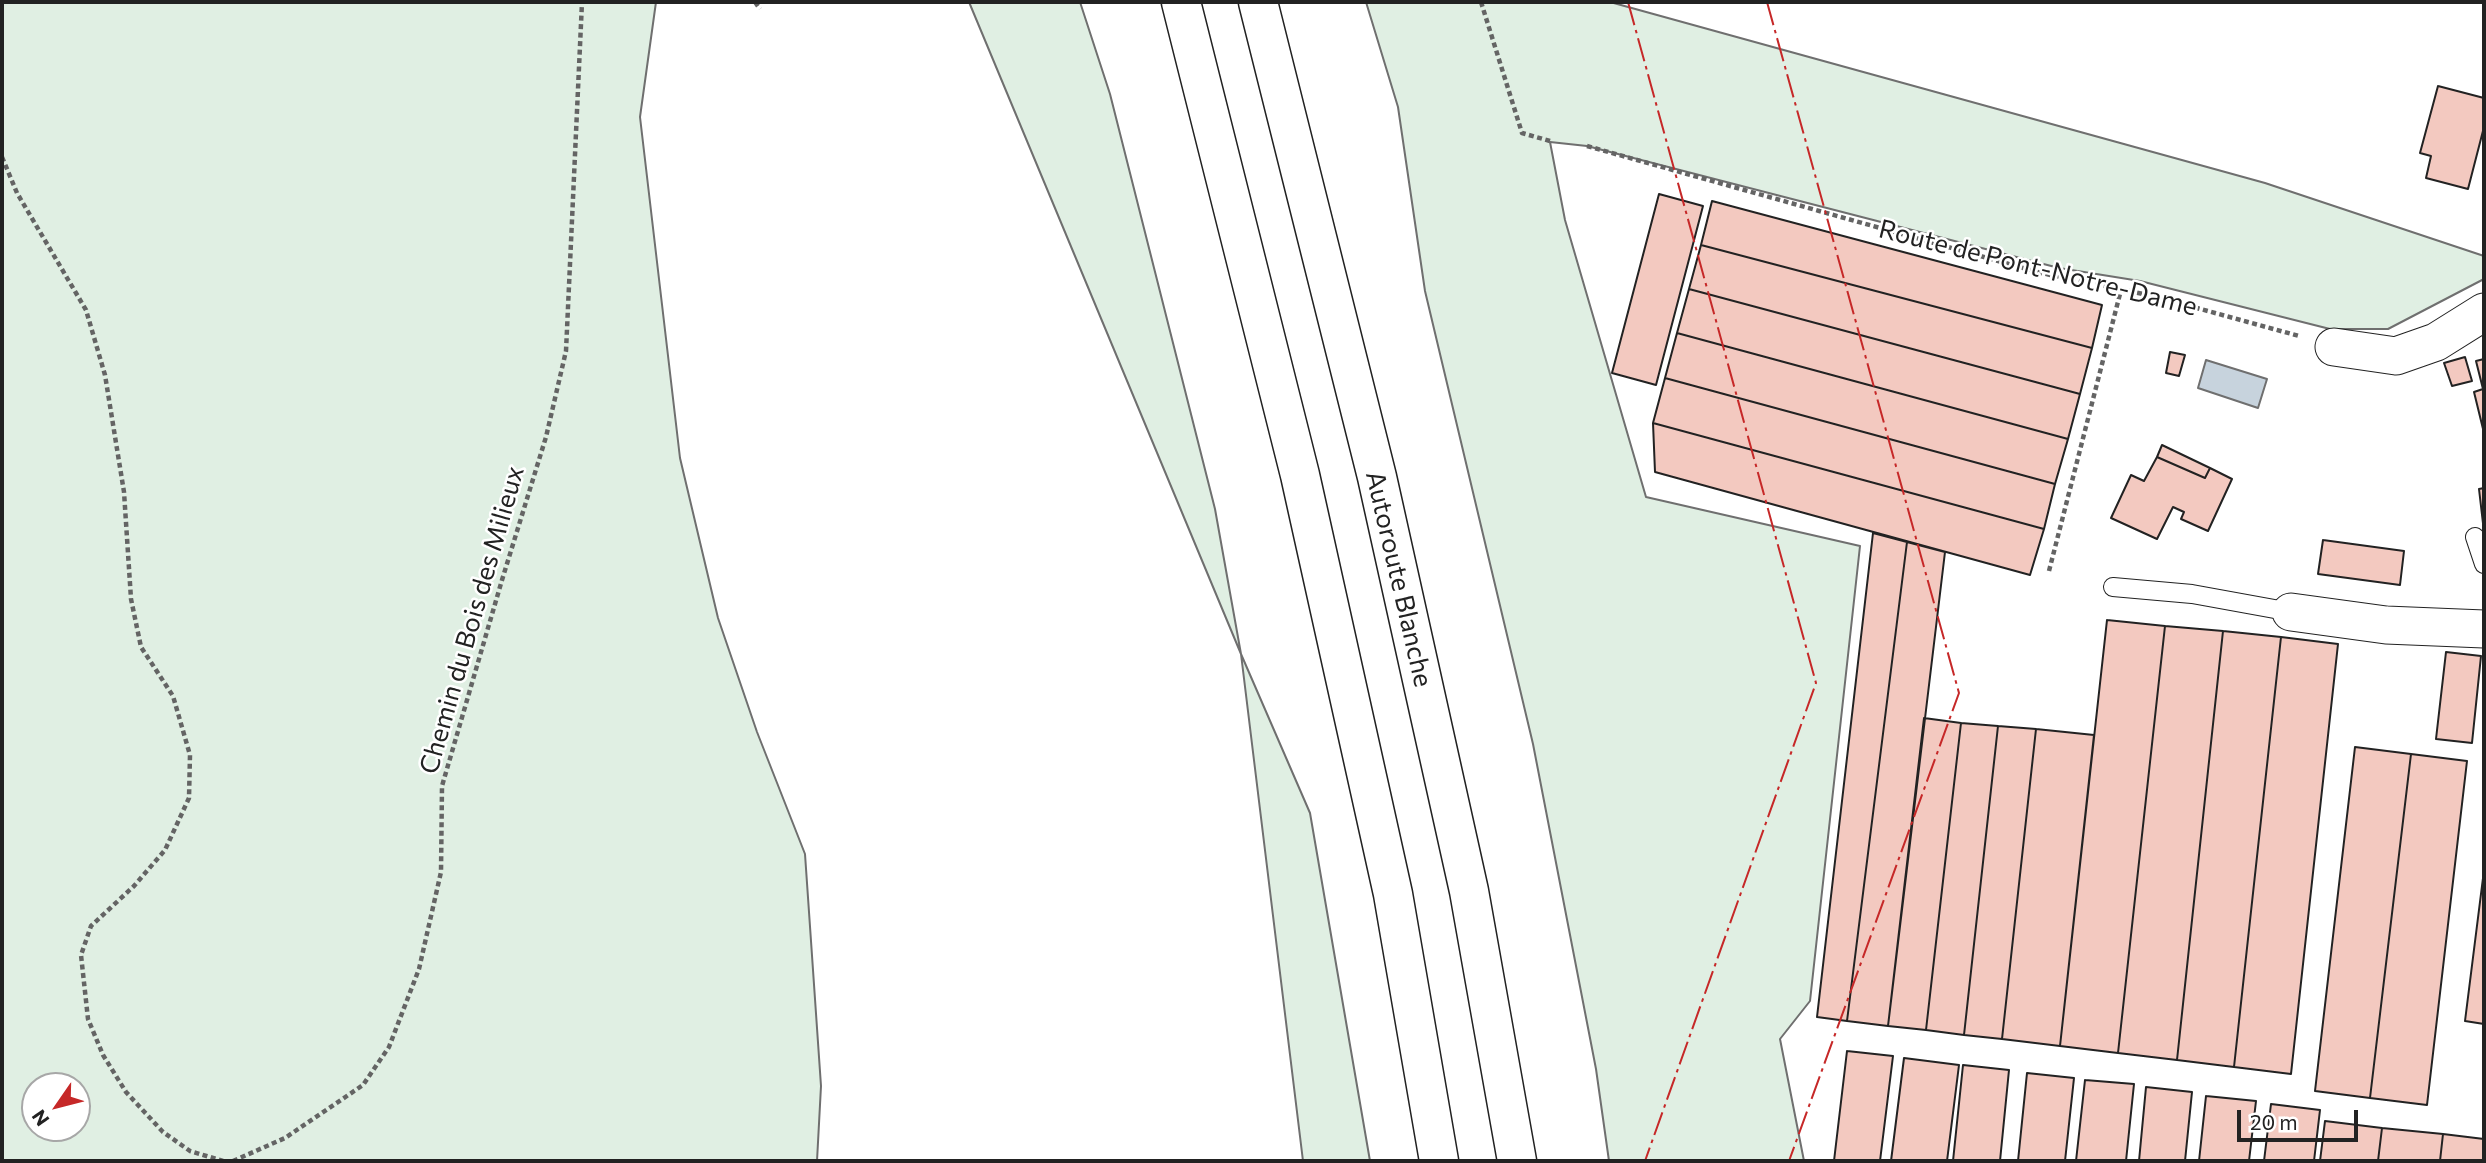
<!DOCTYPE html>
<style>
body{margin:0}
#map{position:relative;width:2486px;height:1163px;overflow:hidden;background:#fff;font-family:Commissioner,sans-serif}
canvas{display:block}
.frame{position:absolute;inset:0;border:4px solid #222;pointer-events:none}
.north{position:absolute;left:21px;top:1072px;width:70px;height:70px;box-sizing:border-box;background:#fff;border:2px solid #a7a7a7;border-radius:50%;rotate:235deg;font-size:19px;font-weight:700;line-height:28px;text-align:center;color:#222}
.north::after{content:'';display:block;margin:auto;width:24px;height:32px;background:#c62828;clip-path:polygon(50% 0,100% 100%,50% 72%,0 100%)}
.scale{position:absolute;left:2237px;top:1110px;width:121px;height:32px;box-sizing:border-box;border:4px solid #222;border-top:0;padding-left:9px;font-size:21px;line-height:24px;white-space:nowrap;color:#222;-webkit-text-stroke:5px #fff;paint-order:stroke}
</style>
<div id="map">
<canvas width="2486" height="1163"></canvas>
<div class="frame"></div>
<div class="north">N</div>
<div class="scale">20 m</div>
</div>
<script>
const g = document.querySelector('canvas').getContext('2d');
g.lineJoin = 'round';
function fill(path, color) { g.fillStyle = color; g.fill(path, 'evenodd'); }
const toPath = rows => new Path2D(rows.map(r => 'M' + r).join(''));
function trace(path, color, width, dash) { g.strokeStyle = color; g.lineWidth = width; g.lineCap = dash ? 'butt' : 'round'; g.setLineDash(dash || []); g.stroke(path); }
function write(font, color, halo, rows, align = 'center') {
  g.font = font + ' Commissioner,sans-serif'; g.lineWidth = 5; g.setLineDash([]); g.textBaseline = 'middle'; g.strokeStyle = halo; g.fillStyle = color; for (const [text, x, y, turn = 0] of rows) {
    g.save(); g.translate(x, y); g.rotate((+turn || 0) * Math.PI / 180); g.textAlign = isNaN(turn) ? turn : align; if (halo) g.strokeText(text, 0, 0); g.fillText(text, 0, 0); g.restore();
  }
}
const green = toPath([
 [2,2,656,2,640,117,680,458,718,618,757,732,805,854,821,1086,817,1161,2,1161,2,2],
 [77,1086,77,1128,35,1128,35,1086,77,1086],
 [969,2,1080,2,1110,94,1215,509,1241,654,1310,813,1370,1161,1303,1161,1241,654,969,2],
 [1366,2,1610,2,2265,183,2484,256,2484,279,2388,329,2330,329,2140,281,2059,268,1587,146,1550,142,1565,220,1646,497,1860,546,1810,1001,1780,1039,1804,1161,1609,1161,1596,1069,1533,744,1425,291,1398,107,1366,2]
]);
const water = toPath([
 [2206,360,2267,379,2258,408,2198,388,2206,360]
]);
const building = toPath([
 [2438,86,2484,98,2484,127,2468,189,2426,178,2431,156,2420,153,2438,86],
 [1659,194,1703,206,1656,385,1612,373,1659,194],
 [1712,201,2102,305,2092,348,1701,245,1712,201],
 [1701,245,2092,348,2080,394,1689,289,1701,245],
 [1689,289,2080,394,2068,439,1677,333,1689,289],
 [1677,333,2068,439,2055,484,1665,378,1677,333],
 [2170,352,2185,355,2179,376,2166,373,2170,352],
 [2465,357,2472,381,2452,386,2444,363,2465,357],
 [2484,359,2484,433,2474,392,2483,389,2476,361,2484,359],
 [1665,378,2055,484,2044,529,1653,423,1665,378],
 [1653,423,2044,529,2030,575,1655,472,1653,423],
 [2162,445,2210,468,2205,478,2157,457,2162,445],
 [2157,457,2205,478,2210,468,2232,479,2208,531,2181,519,2184,512,2173,507,2157,539,2111,518,2131,475,2144,481,2157,457],
 [2484,488,2484,532,2479,489,2484,488],
 [1873,533,1907,542,1847,1021,1817,1017,1873,533],
 [2323,540,2404,551,2400,585,2318,574,2323,540],
 [1907,542,1945,552,1888,1026,1847,1021,1907,542],
 [2107,620,2165,626,2118,1053,2060,1046,2107,620],
 [2165,626,2223,631,2177,1060,2118,1053,2165,626],
 [2223,631,2281,637,2234,1067,2177,1060,2223,631],
 [2281,637,2338,644,2291,1074,2234,1067,2281,637],
 [2446,652,2481,656,2472,743,2436,739,2446,652],
 [1924,718,1961,723,1926,1030,1888,1026,1924,718],
 [1961,723,1998,726,1964,1035,1926,1030,1961,723],
 [1998,726,2036,729,2002,1039,1964,1035,1998,726],
 [2036,729,2094,735,2060,1046,2002,1039,2036,729],
 [2355,747,2411,754,2370,1098,2315,1091,2355,747],
 [2411,754,2467,761,2427,1105,2370,1098,2411,754],
 [2484,870,2484,1024,2465,1021,2484,870],
 [1847,1051,1893,1056,1880,1161,1834,1161,1847,1051],
 [1904,1058,1959,1065,1947,1161,1891,1161,1904,1058],
 [1963,1065,2009,1070,2000,1161,1953,1161,1963,1065],
 [2027,1073,2074,1078,2065,1161,2018,1161,2027,1073],
 [2085,1080,2134,1084,2126,1161,2076,1161,2085,1080],
 [2146,1087,2192,1092,2185,1161,2139,1161,2146,1087],
 [2206,1096,2256,1101,2249,1161,2199,1161,2206,1096],
 [2271,1104,2320,1110,2314,1161,2264,1161,2271,1104],
 [2325,1121,2382,1128,2378,1161,2320,1161,2325,1121],
 [2382,1128,2443,1134,2440,1161,2378,1161,2382,1128],
 [2443,1134,2484,1139,2484,1161,2440,1161,2443,1134]
]);
const path = toPath([
 [755,2,760,9],
 [1481,2,1522,133,1550,141],
 [1587,146,2041,273,2153,296,2299,336],
 [2,157,17,193,86,310,105,375,124,492,131,599,141,647,173,696,190,755,189,798,165,850,134,886,91,926,81,955,88,1019,103,1055,126,1092,163,1132,190,1151,223,1161],
 [2049,571,2121,290],
 [233,1161,285,1138,363,1085,389,1047,419,969,441,872,442,786,502,580,546,437,566,351,582,2]
]);
const lane = toPath([
 [2475,537,2484,564],
 [2113,587,2192,594,2291,612]
]);
const street = toPath([
 [2334,347,2396,356,2436,342,2484,312],
 [2291,612,2386,625,2484,629]
]);
const highway = toPath([
 [1181,2,1300,475,1393,894,1439,1161],
 [1258,2,1377,477,1469,891,1517,1161]
]);
const power = toPath([
 [1628,2,1816,683,1645,1161],
 [1767,2,1959,693,1789,1161]
]);
const streetNames = [
 ["Route de Pont-Notre-Dame",2038,268,14],
 ["Autoroute Blanche",1399,579,77],
 ["Chemin du Bois des Milieux",472,620,-74]
];
fill(green, '#e0efe3');
trace(green, '#6f6f6f', 2);
fill(water, '#c7d3dd');
trace(water, '#6f6f6f', 2);
fill(building, '#f3c9c0');
trace(building, '#222', 2);
trace(lane, '#222', 20);
trace(street, '#222', 39);
trace(highway, '#222', 41);
trace(path, '#646464', 4.5, [5, 3.5]);
trace(lane, '#fff', 18);
trace(street, '#fff', 37);
trace(highway, '#fff', 38);
trace(power, '#c62828', 2, [24, 5, 3.5, 5]);
write('26px', '#222', '#fff', streetNames);
</script>
